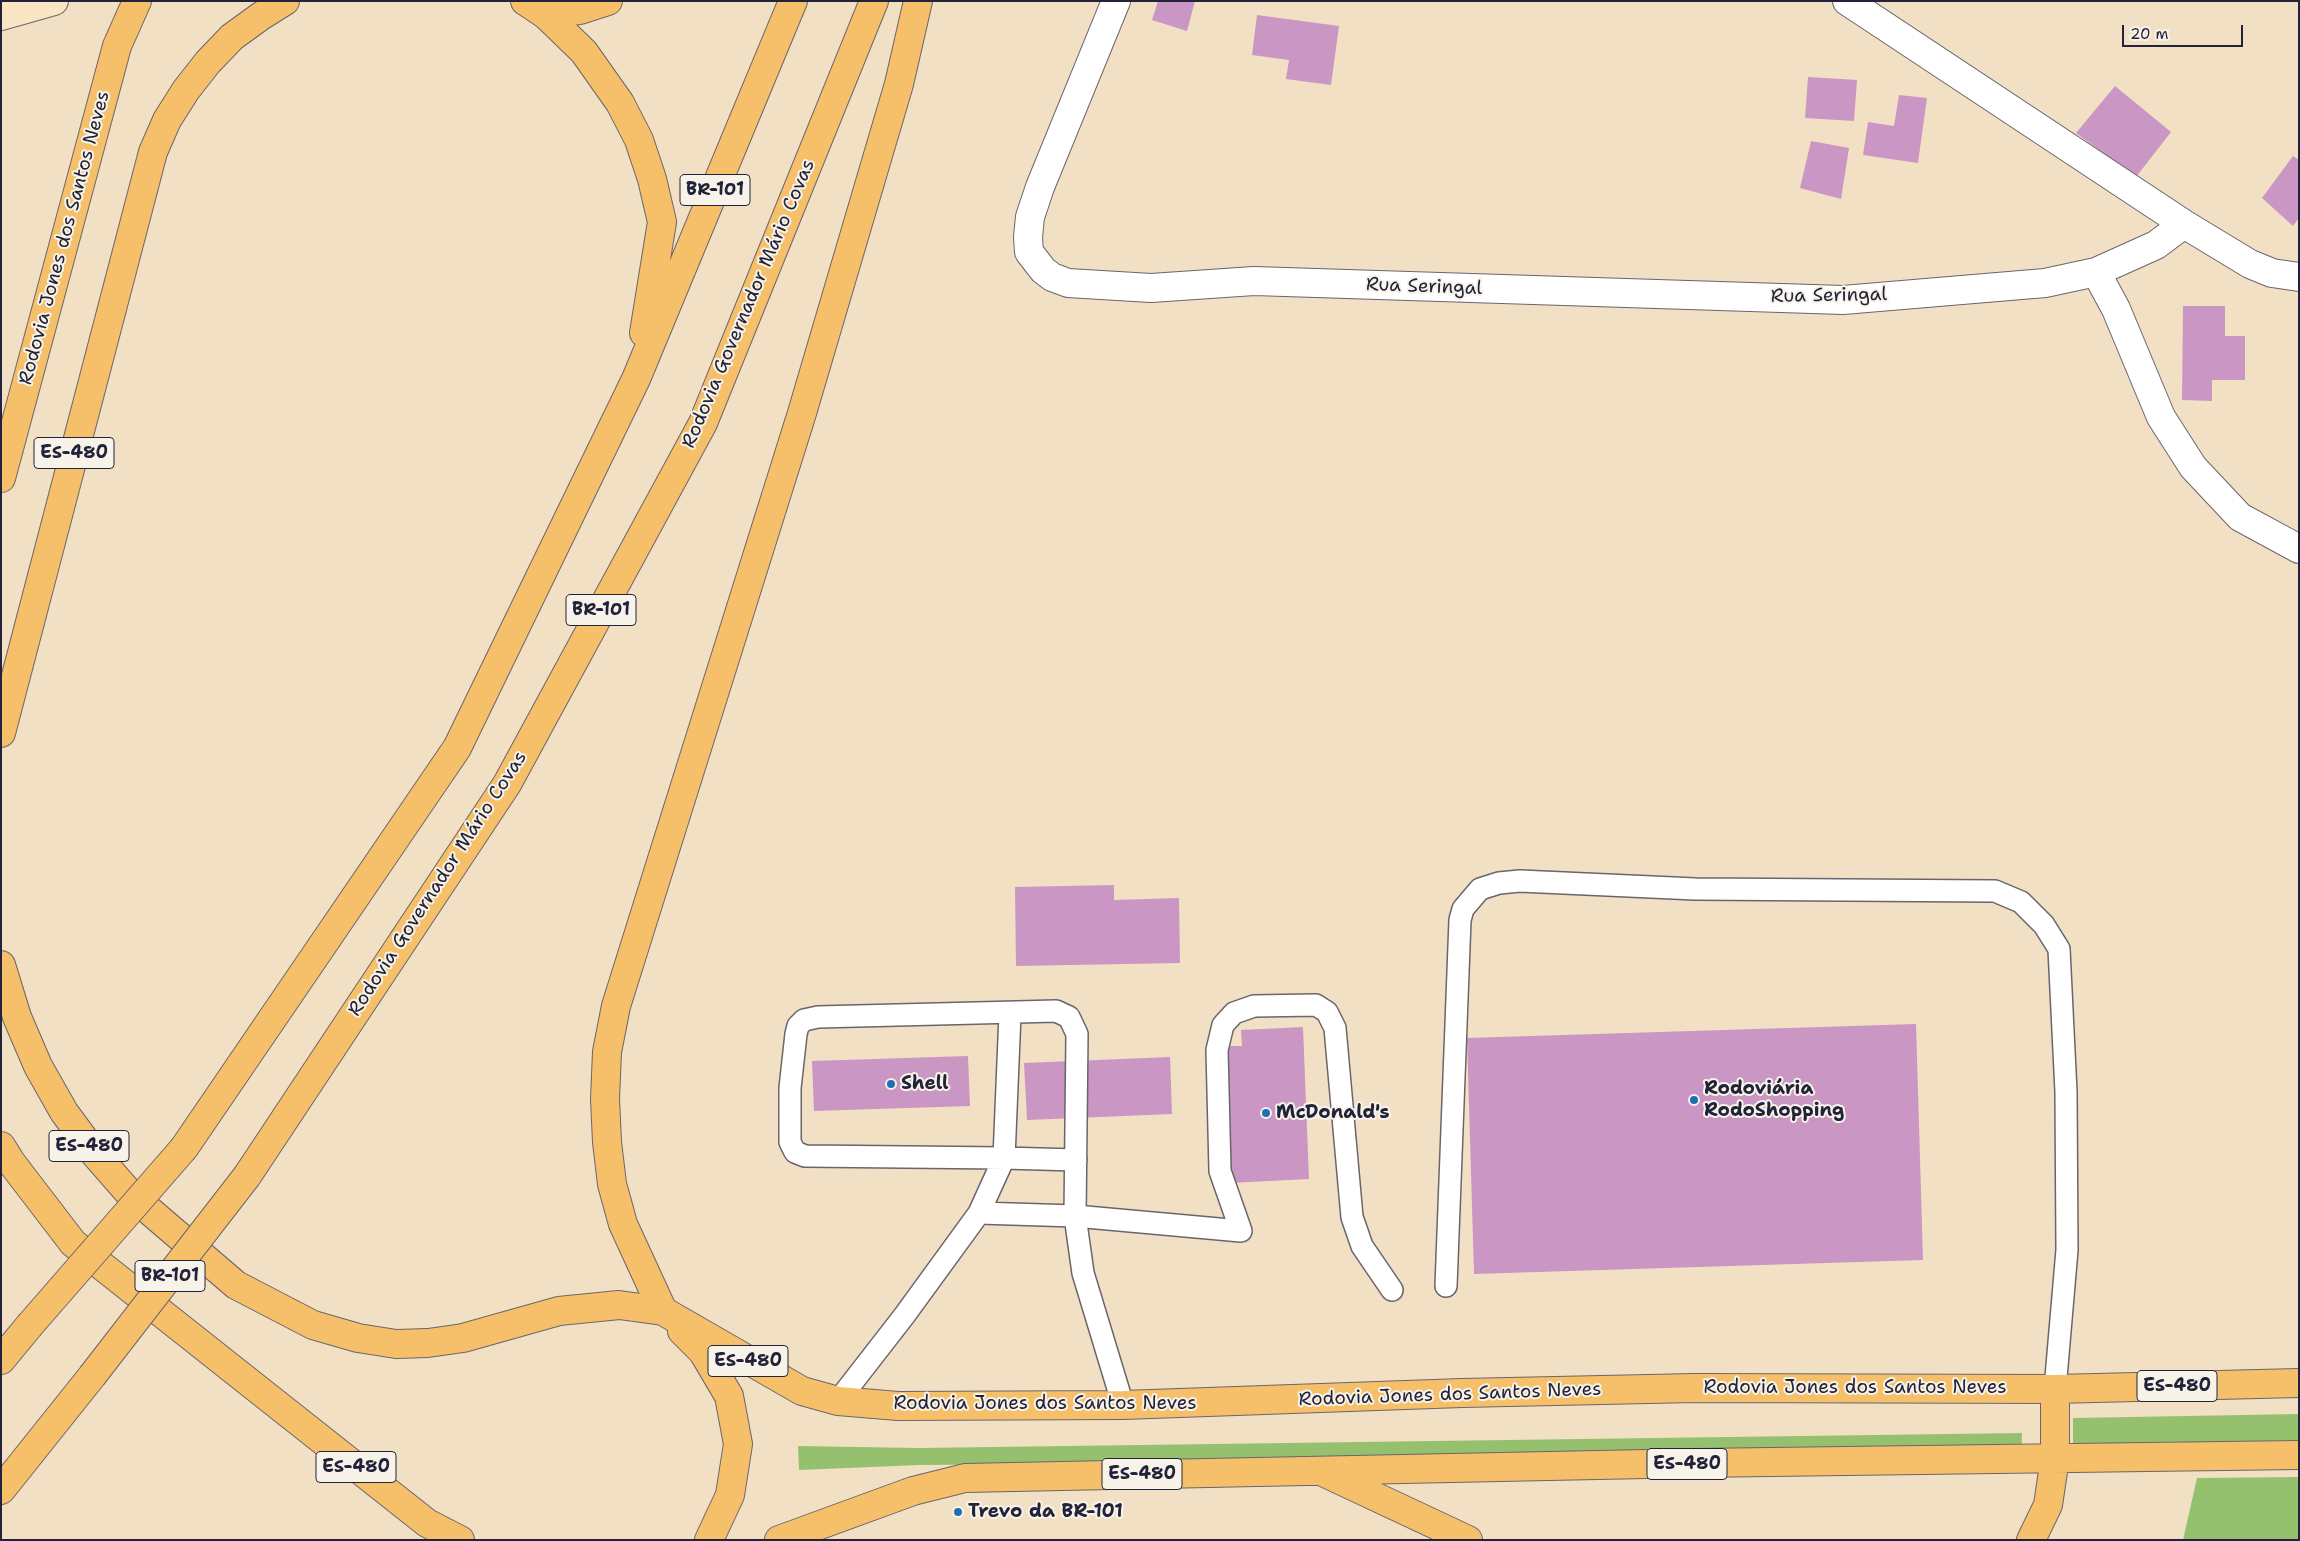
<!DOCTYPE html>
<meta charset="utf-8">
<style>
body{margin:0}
#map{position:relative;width:2300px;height:1541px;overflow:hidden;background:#f2e0c4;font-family:"Shantell Sans",sans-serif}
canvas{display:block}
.frame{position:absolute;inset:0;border:2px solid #22223b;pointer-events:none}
.scale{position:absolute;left:2122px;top:25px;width:121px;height:22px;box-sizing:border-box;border:2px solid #22223b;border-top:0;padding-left:6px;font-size:15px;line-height:18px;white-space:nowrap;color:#22223b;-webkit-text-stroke:4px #f7f3e8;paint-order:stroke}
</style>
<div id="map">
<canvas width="2300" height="1541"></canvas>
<div class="frame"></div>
<div class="scale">20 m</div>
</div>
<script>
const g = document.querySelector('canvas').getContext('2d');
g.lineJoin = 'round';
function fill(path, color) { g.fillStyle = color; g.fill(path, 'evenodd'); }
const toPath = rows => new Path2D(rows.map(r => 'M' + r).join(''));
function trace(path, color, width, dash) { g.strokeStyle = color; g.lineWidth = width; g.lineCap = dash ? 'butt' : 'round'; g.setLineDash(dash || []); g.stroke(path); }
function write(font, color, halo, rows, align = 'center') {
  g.font = font + ' "Shantell Sans",sans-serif'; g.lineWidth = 4; g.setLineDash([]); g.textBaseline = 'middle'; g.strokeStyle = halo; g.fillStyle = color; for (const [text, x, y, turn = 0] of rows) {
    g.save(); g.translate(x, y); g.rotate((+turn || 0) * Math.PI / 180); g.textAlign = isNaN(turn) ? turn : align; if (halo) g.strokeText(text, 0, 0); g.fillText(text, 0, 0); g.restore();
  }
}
const green = toPath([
 [2299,1414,2299,1440,2073,1447,2073,1418],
 [2022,1433,2021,1457,919,1465,799,1470,798,1446,919,1448],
 [2299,1477,2299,1540,2183,1540,2197,1478]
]);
const building = toPath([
 [1158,1,1195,1,1187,31,1152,20],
 [1257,15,1339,26,1331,85,1286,79,1289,60,1252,55],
 [1808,77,1857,80,1854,121,1805,118],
 [2115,86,2171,132,2136,177,2076,133],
 [1899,95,1927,98,1918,163,1863,155,1868,122,1894,126],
 [1811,141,1849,148,1841,199,1800,188],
 [2293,156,2299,160,2299,218,2293,226,2262,198],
 [2183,306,2225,306,2225,336,2245,336,2245,380,2212,380,2212,401,2182,400],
 [1114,885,1114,900,1179,898,1180,963,1016,966,1015,887],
 [1916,1024,1923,1260,1474,1274,1467,1038],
 [1303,1027,1309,1179,1229,1183,1223,1046,1242,1046,1241,1030],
 [968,1056,970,1106,814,1111,812,1061],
 [1170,1057,1172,1114,1027,1120,1024,1063]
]);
const lane = toPath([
 [1010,1014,1004,1158,1076,1160],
 [979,1213,1075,1216,1241,1231,1220,1171,1217,1050,1223,1025,1234,1013,1254,1006,1316,1005,1327,1012,1335,1028,1352,1217,1362,1246,1392,1290],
 [1446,1286,1460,920,1463,909,1480,889,1499,883,1520,881,1695,889,1995,891,2021,902,2044,925,2059,949,2066,1092,2067,1250,2055,1389],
 [838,1401,904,1316,979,1213,1004,1158,805,1156,795,1152,790,1142,790,1088,796,1034,798,1026,804,1020,818,1017,1056,1011,1069,1017,1077,1034,1075,1216,1083,1273,1123,1405]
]);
const street = toPath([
 [1116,1,1040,187,1030,217,1028,237,1029,252,1043,270,1052,277,1068,283,1151,288,1254,281,1843,300,2045,283,2096,272,2156,245,2184,224],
 [1847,1,2184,224,2250,264,2272,273,2299,277],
 [2096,272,2116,309,2161,417,2193,467,2240,517,2299,549]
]);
const secondary = toPath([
 [1,16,54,1]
]);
const primary = toPath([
 [525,1,546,15,580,10,608,1],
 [1,478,117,46,137,1],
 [1,733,153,152,167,120,186,90,208,62,232,37,261,16,285,1],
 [1,965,17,1017,38,1066,64,1112,95,1154,130,1194,236,1285,313,1325,358,1338,396,1344,428,1343,463,1338,559,1311,619,1305,663,1311,802,1391,838,1401,898,1406,1123,1405,1462,1393,1695,1388,2055,1389,2299,1383],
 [1,1146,11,1162,73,1243,427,1523,460,1540],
 [682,1331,703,1352,729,1396,738,1444,730,1495,709,1540],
 [1325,1473,1468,1540],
 [779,1540,913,1491,965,1478,1695,1463,2299,1455],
 [2031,1540,2048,1505,2055,1458,2055,1389]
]);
const highway = toPath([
 [546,15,584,52,620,103,639,140,652,179,662,222,644,333],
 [184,1148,457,748,636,379,793,1],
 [247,1176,507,784,703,423,874,1],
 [663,1311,623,1224,612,1184,607,1142,605,1099,607,1052,616,1006,802,413,899,84,918,1],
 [1,1360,29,1326],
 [1,1490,92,1376]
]);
const highwayBridge = toPath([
 [29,1326,184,1148],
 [92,1376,247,1176]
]);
const markers = [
 [891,1084,5,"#1f6fb2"],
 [1694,1100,5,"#1f6fb2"],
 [1266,1113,5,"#1f6fb2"],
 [958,1512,5,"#1f6fb2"]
];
const shields = [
 [715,190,70],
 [74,453,80],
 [601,610,70],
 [89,1146,80],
 [170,1276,70],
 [748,1361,80],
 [2177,1386,80],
 [1687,1464,80],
 [356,1467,80],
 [1142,1474,80]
];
const shieldNames = [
 ["BR-101",715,190],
 ["ES-480",74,453],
 ["BR-101",601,610],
 ["ES-480",89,1146],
 ["BR-101",170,1276],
 ["ES-480",748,1361],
 ["ES-480",2177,1386],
 ["ES-480",1687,1464],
 ["ES-480",356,1467],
 ["ES-480",1142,1474]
];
const streetNames = [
 ["Rodovia Jones dos Santos Neves",65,238,-75],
 ["Rua Seringal",1424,287,2],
 ["Rua Seringal",1829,296,-1],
 ["Rodovia Governador Mário Covas",749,304,-67],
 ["Rodovia Governador Mário Covas",438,884,-57],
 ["Rodovia Jones dos Santos Neves",1855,1388],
 ["Rodovia Jones dos Santos Neves",1450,1395,-2],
 ["Rodovia Jones dos Santos Neves",1045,1404]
];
const poiNames = [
 ["Shell",901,1084],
 ["Rodoviária",1704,1089],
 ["RodoShopping",1704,1111],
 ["McDonald's",1276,1113],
 ["Trevo da BR-101",968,1512]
];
fill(green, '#95c16f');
fill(building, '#ca96c3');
trace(lane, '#6b646b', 24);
trace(street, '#6b646b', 30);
trace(secondary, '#6b646b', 30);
trace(primary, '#6b646b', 30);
trace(highway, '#6b646b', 30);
trace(lane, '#fff', 21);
trace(street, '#fff', 28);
trace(secondary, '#fbe6c4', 28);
trace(primary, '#f6c06b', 28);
trace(highway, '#f6c06b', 28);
trace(highwayBridge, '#6b646b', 30, []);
trace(highwayBridge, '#f6c06b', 28);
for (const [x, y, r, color] of markers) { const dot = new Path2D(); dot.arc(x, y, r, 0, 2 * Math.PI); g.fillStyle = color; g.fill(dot); trace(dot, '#f7f3e8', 2); }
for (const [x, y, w] of shields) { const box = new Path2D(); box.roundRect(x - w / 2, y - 15.5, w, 31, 4); g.fillStyle = '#f7f3e8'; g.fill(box); trace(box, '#22223b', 1); }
write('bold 18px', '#22223b', null, shieldNames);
write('19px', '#22223b', '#f7f3e8', streetNames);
write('bold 19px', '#22223b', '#f7f3e8', poiNames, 'left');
</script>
